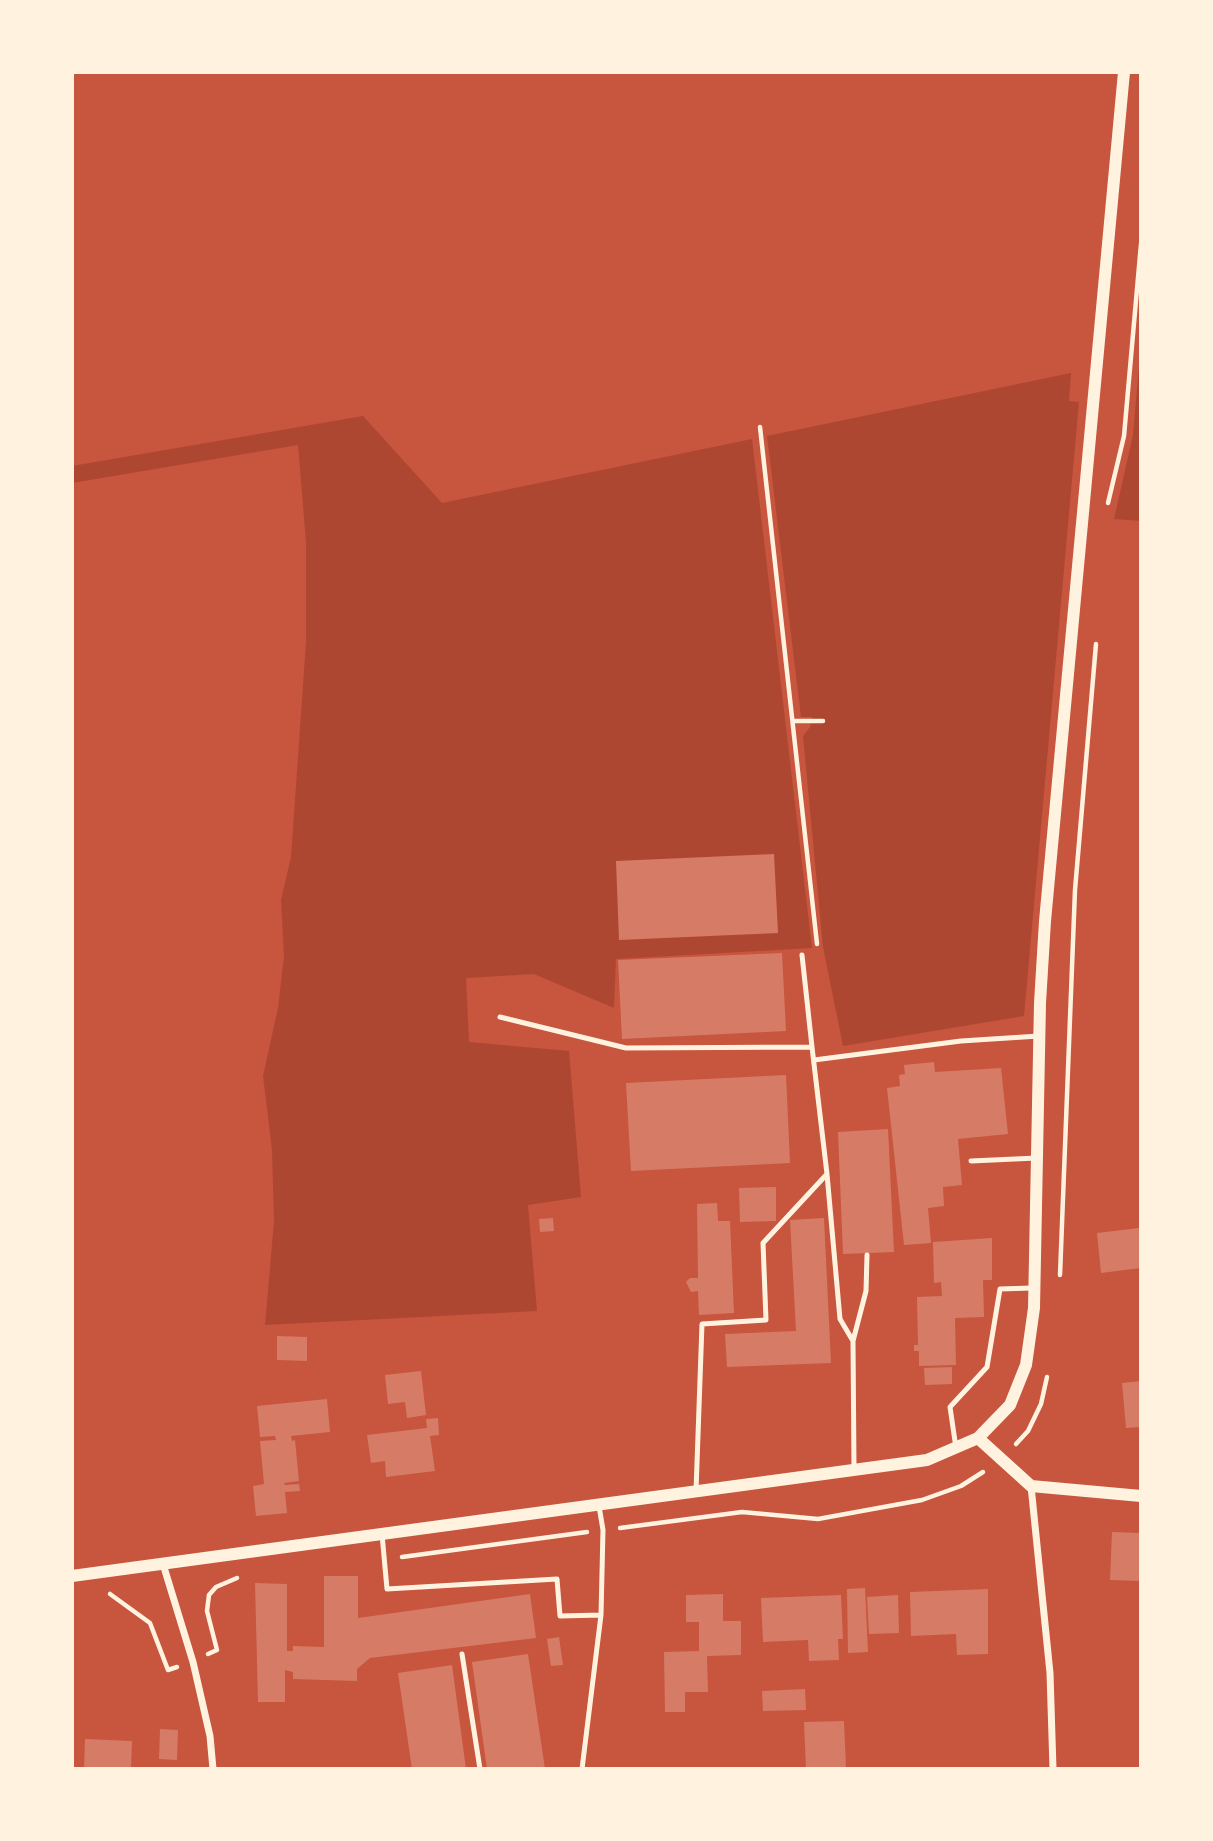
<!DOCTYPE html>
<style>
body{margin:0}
#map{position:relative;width:1213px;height:1841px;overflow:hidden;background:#c8553d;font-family:"DejaVu Sans",sans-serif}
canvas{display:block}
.frame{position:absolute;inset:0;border:74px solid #fff3e0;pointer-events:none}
</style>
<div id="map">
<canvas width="1213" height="1841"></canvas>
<div class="frame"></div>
</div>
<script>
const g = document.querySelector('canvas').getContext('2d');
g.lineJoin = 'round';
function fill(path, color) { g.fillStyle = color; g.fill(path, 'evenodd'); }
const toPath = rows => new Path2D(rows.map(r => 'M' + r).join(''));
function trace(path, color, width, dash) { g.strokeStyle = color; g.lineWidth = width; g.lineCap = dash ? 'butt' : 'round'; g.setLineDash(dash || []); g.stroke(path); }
const green = toPath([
 [1141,343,1141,521,1114,519,1133,435],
 [1071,373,1069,401,1079,402,1024,1016,843,1046,823,947,803,736,810,727,812,717,801,717,767,436],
 [363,416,442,503,752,439,812,948,616,959,614,1008,534,974,466,978,469,1042,569,1051,581,1197,528,1205,537,1311,265,1325,274,1221,272,1150,263,1076,278,1008,284,956,281,900,291,857,306,642,306,542,298,445,72,483,72,466]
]);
const building = toPath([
 [774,854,778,933,619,940,616,861],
 [782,953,786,1031,622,1039,618,960],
 [934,1062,935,1072,1001,1068,1008,1134,958,1139,962,1185,943,1187,944,1206,928,1208,931,1243,904,1245,887,1088,900,1086,899,1075,905,1074,904,1065],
 [786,1075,790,1163,631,1171,626,1083],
 [888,1129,894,1252,843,1254,838,1132],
 [776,1187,776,1221,740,1222,739,1188],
 [717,1203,718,1221,730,1221,734,1313,699,1315,698,1291,691,1292,686,1282,690,1278,698,1278,697,1204],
 [553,1218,554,1231,540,1232,539,1219],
 [824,1218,831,1363,727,1367,725,1334,796,1331,790,1220],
 [1139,1228,1141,1268,1101,1273,1097,1233],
 [992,1238,992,1280,983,1280,984,1317,955,1318,956,1365,919,1366,919,1351,914,1351,914,1345,918,1345,917,1297,942,1296,941,1282,934,1283,933,1242],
 [277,1336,307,1337,307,1361,277,1360],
 [952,1367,952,1384,925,1385,924,1368],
 [421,1371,426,1415,407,1418,405,1402,388,1404,385,1375],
 [1141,1381,1141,1427,1126,1428,1122,1383],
 [327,1399,330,1432,291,1436,292,1441,295,1440,299,1481,284,1483,285,1485,299,1484,300,1491,285,1492,287,1513,256,1516,253,1486,264,1484,260,1441,276,1440,275,1436,260,1437,257,1406],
 [438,1418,439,1435,430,1436,435,1471,386,1477,385,1461,371,1463,367,1435,427,1428,426,1419],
 [1112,1532,1141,1533,1141,1581,1110,1580],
 [324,1576,358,1576,358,1618,530,1594,536,1638,370,1658,357,1669,357,1681,293,1679,293,1672,285,1670,285,1702,258,1702,255,1583,287,1584,287,1651,293,1651,293,1646,324,1647],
 [865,1588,868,1652,848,1653,847,1589],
 [988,1589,988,1654,957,1655,956,1634,911,1636,910,1592],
 [723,1594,723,1621,741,1621,741,1655,707,1656,708,1692,685,1692,685,1712,665,1712,664,1652,699,1651,699,1622,686,1622,686,1595],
 [841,1595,843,1639,838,1639,839,1660,809,1661,808,1640,763,1642,761,1598],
 [898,1595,899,1633,869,1634,867,1597],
 [559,1637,563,1665,551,1666,547,1639],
 [528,1654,545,1769,487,1769,472,1662],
 [452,1665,466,1769,412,1769,398,1673],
 [805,1689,806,1710,763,1711,762,1691],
 [844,1721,846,1768,806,1769,804,1722],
 [160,1729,178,1730,177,1760,159,1759],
 [85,1739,132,1741,131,1769,84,1769]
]);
const path = toPath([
 [760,427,817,944],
 [1108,503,1124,436,1141,244],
 [794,721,823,721],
 [1060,1275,1075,890,1096,644],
 [1016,1444,1028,1431,1041,1404,1047,1377],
 [620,1528,742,1512,818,1519,922,1500,961,1486,983,1472],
 [402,1557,587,1532],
 [110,1594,150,1623,168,1670,177,1667],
 [208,1654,217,1650,207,1611,209,1595,216,1587,237,1578]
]);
const service = toPath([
 [802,955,812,1047],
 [500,1017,626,1048,812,1047,827,1174],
 [814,1060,961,1041,1039,1036],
 [971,1161,1037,1158],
 [853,1341,866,1291,867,1255],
 [956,1448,950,1407,987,1367,1000,1289,1032,1288],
 [696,1491,702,1324,766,1320,763,1243,827,1174,840,1319,853,1341,854,1468],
 [382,1534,387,1589,557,1579,560,1616,601,1615,603,1530,599,1506],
 [462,1654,480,1769],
 [582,1769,601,1615]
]);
const minor = toPath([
 [1031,1486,1050,1673,1053,1769],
 [163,1564,193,1662,210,1736,213,1769]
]);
const tertiary = toPath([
 [978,1438,1031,1486,1141,1496],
 [72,1576,927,1460,978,1438,1010,1405,1026,1365,1034,1308,1040,1003,1045,921,1124,72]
]);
fill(green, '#ae4732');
fill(building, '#d67c66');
trace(path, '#fff3e0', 4.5);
trace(service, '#fff3e0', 5);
trace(minor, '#fff3e0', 7);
trace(tertiary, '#fff3e0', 12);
</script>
